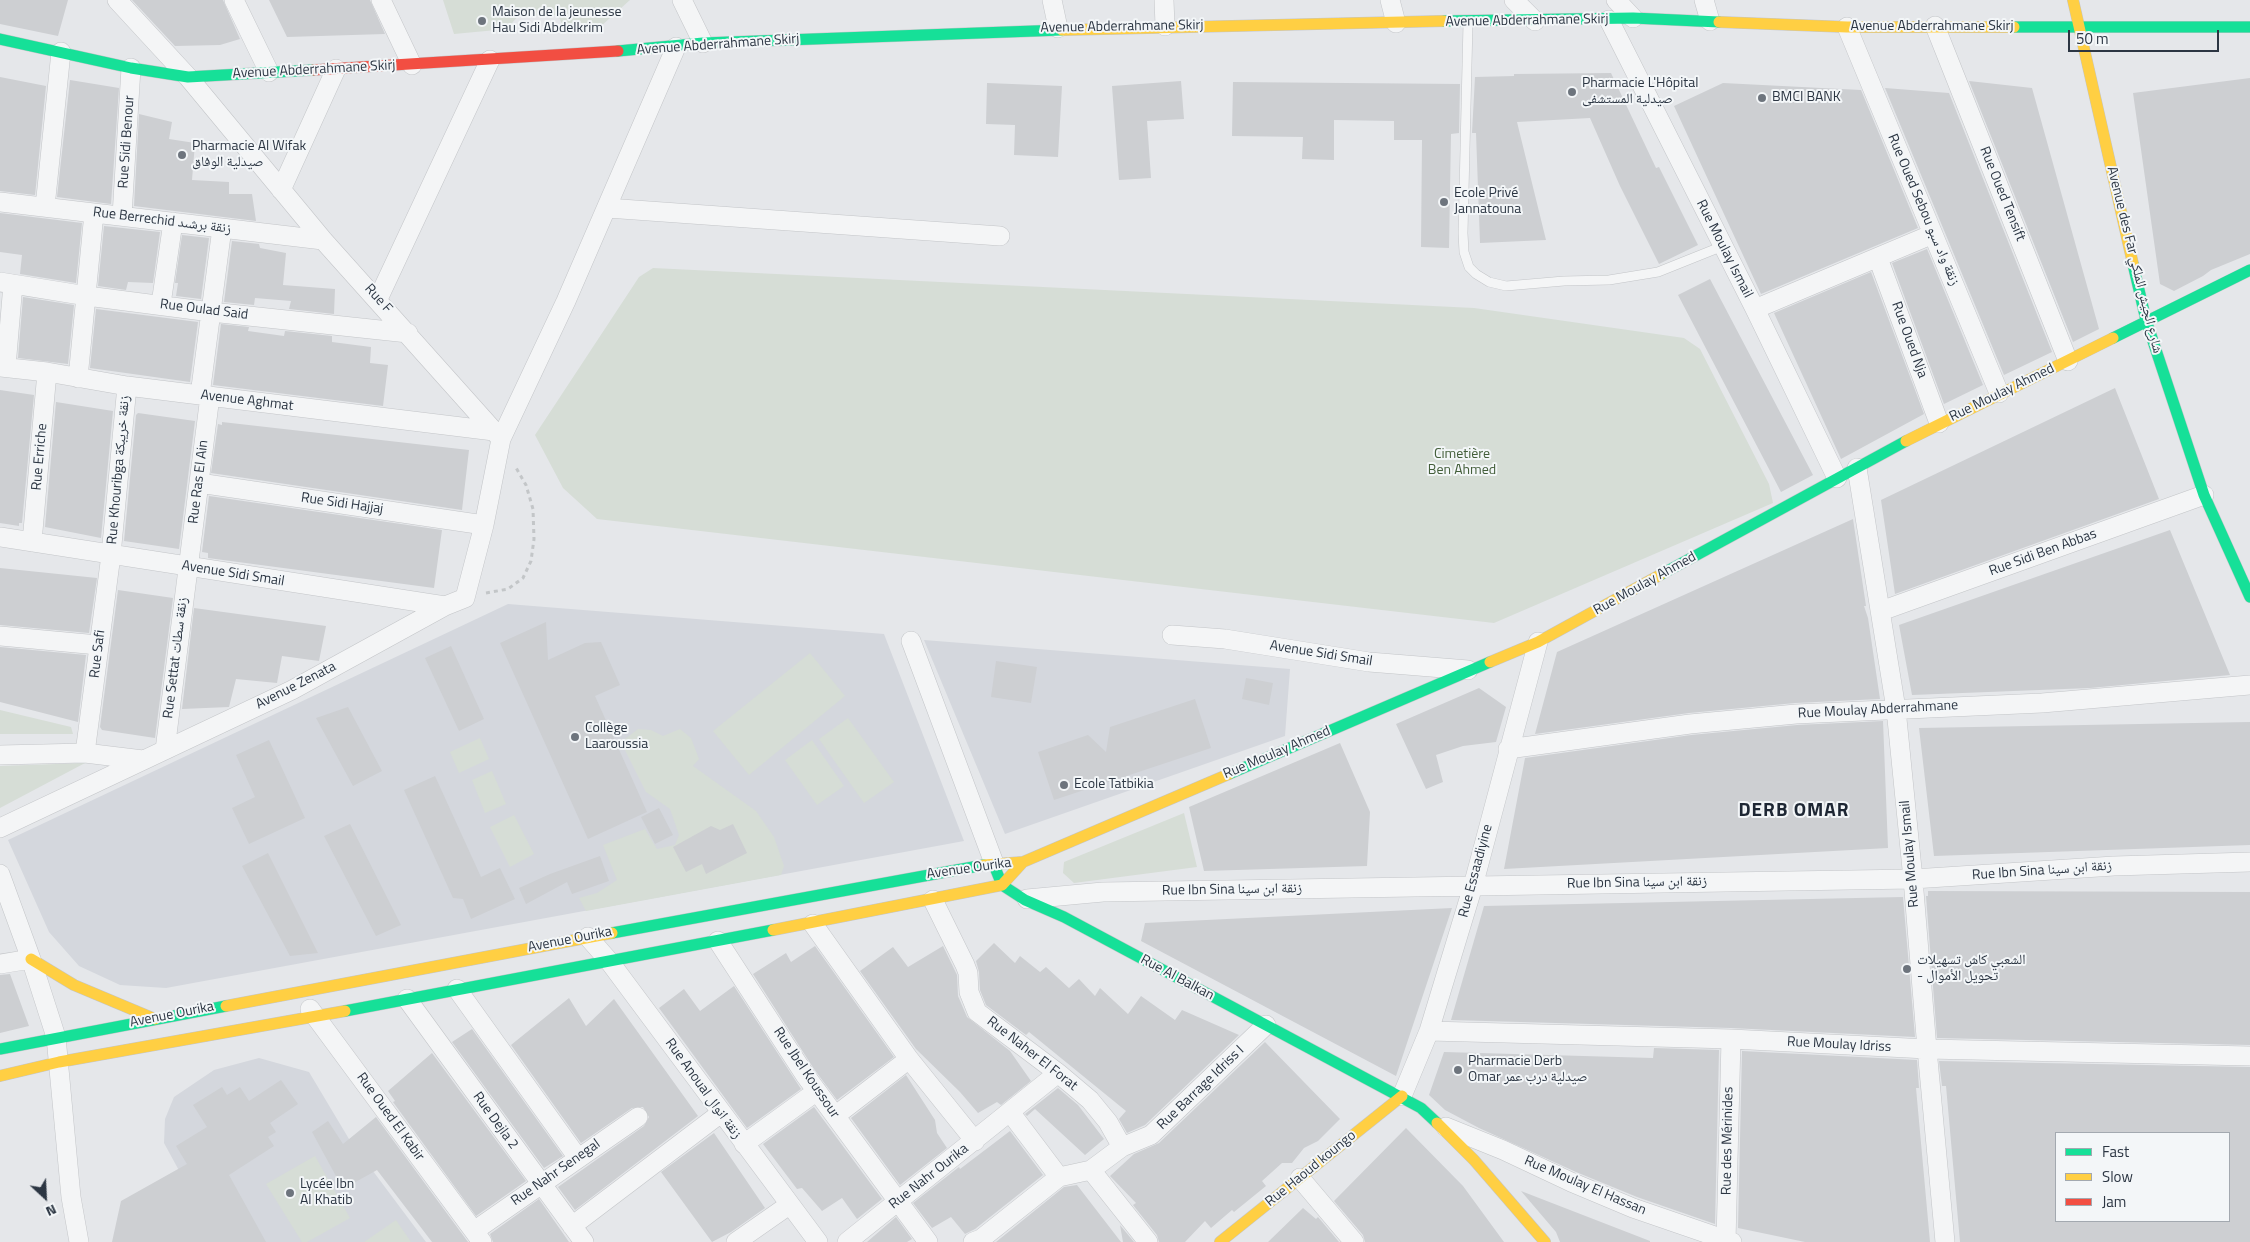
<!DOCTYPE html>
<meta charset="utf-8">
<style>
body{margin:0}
#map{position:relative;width:2250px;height:1242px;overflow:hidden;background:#e5e7ea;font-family:"Titillium Web",sans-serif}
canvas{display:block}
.legend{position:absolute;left:2055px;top:1132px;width:175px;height:90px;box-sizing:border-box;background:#f3f6f8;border:1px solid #a3a9b0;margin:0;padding:6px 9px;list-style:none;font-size:15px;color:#2c3643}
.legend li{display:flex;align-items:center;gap:10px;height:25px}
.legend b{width:25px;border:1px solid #a3a9b0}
.north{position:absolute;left:20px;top:1172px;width:50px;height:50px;-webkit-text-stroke:4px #f3f6f8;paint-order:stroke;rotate:155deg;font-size:14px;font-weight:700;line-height:20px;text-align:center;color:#2c3643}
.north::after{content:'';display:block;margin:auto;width:18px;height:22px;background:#2c3643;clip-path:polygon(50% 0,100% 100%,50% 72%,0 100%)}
.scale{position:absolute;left:2068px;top:30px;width:151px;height:22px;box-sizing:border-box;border:2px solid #2c3643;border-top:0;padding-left:6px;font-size:15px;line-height:18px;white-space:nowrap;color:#2c3643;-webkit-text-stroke:4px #f3f6f8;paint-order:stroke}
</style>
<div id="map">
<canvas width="2250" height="1242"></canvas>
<ul class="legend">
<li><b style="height:6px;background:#16e098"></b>Fast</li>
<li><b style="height:6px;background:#ffcf43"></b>Slow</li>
<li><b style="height:6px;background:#f24e42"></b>Jam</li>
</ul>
<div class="north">N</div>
<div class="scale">50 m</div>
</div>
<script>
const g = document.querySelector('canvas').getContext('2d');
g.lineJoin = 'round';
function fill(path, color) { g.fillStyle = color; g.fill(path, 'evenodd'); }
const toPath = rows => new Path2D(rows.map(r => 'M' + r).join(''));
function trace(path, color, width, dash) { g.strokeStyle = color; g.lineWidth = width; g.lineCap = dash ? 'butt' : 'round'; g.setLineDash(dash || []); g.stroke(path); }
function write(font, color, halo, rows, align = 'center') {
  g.font = font + ' "Titillium Web","Noto Naskh Arabic",sans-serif'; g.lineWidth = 4; g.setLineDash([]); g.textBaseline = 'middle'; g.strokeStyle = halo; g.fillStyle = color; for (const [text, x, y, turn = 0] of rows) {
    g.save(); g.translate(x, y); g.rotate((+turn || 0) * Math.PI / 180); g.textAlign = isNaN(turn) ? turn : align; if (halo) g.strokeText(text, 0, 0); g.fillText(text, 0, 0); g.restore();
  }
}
const built = toPath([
 [508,604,884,634,964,841,166,988,120,985,79,966,49,932,8,840],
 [924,640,1290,669,1285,736,1005,834],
 [259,1058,309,1072,349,1139,426,1242,218,1242,164,1143,165,1119,174,1097,214,1070]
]);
const green = toPath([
 [443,0,630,0,600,27,563,26,558,15,518,16,507,29,454,34],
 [653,268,1474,308,1684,338,1700,349,1769,484,1773,503,1494,623,597,519,563,488,535,435,639,277],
 [810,653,845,696,749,775,713,731],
 [0,710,71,727,73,734,0,734],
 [848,718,894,782,864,803,819,739],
 [638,729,651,730,663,736,680,729,691,738,699,759,693,766,756,811,774,837,784,866,781,875,586,911,579,898,597,893,617,880,603,845,645,829,657,849,675,845,679,835,670,809,646,792,621,742],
 [480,738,489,759,459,773,450,752],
 [812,740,844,786,817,805,785,760],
 [85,763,0,808,0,766],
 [492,771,506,804,485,813,472,780],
 [1184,813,1197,867,1074,883,1063,873,1064,862],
 [514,815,534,854,510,867,490,827],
 [315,1156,350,1218,307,1242,302,1242,266,1184],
 [396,1220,411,1242,364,1242]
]);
const building = toPath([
 [0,0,68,0,58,36,0,24],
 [132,0,223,0,240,39,220,45,175,46],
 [269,0,370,0,385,34,287,37],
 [1611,73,1656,168,1659,167,1698,245,1659,264,1620,186,1590,118,1517,122,1546,240,1480,243,1476,133,1472,133,1475,77,1514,76,1514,74],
 [0,77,46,86,35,195,0,191],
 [2250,78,2250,254,2211,270,2203,276,2174,291,2160,284,2133,93],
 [70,80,119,88,111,204,57,197],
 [1181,81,1184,119,1147,121,1151,178,1119,180,1112,86],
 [1969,81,2032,88,2099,329,2073,342],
 [1233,82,1460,84,1459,133,1451,134,1449,248,1421,247,1422,140,1394,140,1394,121,1334,120,1334,160,1302,159,1303,137,1232,136],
 [987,83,1062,86,1058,157,1014,155,1015,125,986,124],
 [1723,83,1861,90,1918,228,1761,294,1674,106],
 [1885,88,1949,93,2052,352,2004,375],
 [139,114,172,122,169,139,195,143,192,180,229,182,229,194,252,194,256,221,134,206],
 [0,213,82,223,76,283,20,274,22,255,0,252],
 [104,226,160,232,153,283,128,282,126,290,98,286],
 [182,235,209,238,201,299,176,296,178,283,175,283],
 [232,241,259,244,260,248,286,253,283,285,335,289,334,314,289,309,291,301,255,298,254,305,224,302],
 [1927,249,1983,385,1944,404,1892,263],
 [1871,272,1924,414,1841,459,1774,313],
 [1710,279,1813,475,1781,492,1678,295],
 [23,297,74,305,68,364,18,358],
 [96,309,198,322,190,382,90,368],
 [221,324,249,327,248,331,284,336,285,331,332,336,332,342,371,347,370,363,388,365,383,406,213,385],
 [2115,388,2159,499,1895,594,1881,500],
 [0,390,34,395,22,523,19,523,19,526,0,523],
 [56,402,113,411,101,538,45,527],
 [138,413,195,421,179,549,124,541,136,415],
 [222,422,469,450,462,510,211,473,218,424,222,425],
 [209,496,442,530,434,588,208,558,208,553,202,552],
 [1853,519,1866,606,1864,606,1868,618,1880,699,1795,703,1689,713,1535,734,1557,652],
 [2170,530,2230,675,2090,688,1912,695,1899,625],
 [0,568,97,578,89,633,0,625],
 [118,590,173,598,155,738,102,730,100,727],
 [194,608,326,626,319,661,282,656,277,683,236,679,229,707,182,709],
 [546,622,548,660,585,643,601,642,620,685,595,696,647,812,588,839,500,643],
 [451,646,484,719,459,731,425,658],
 [0,647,86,655,78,722,0,702],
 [996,661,1037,667,1031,703,991,697],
 [1246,678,1273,683,1269,705,1242,699],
 [1479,688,1506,707,1496,742,1463,746,1436,755,1443,782,1426,789,1396,724],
 [1195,699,1211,748,1054,800,1038,752,1088,735,1106,752,1110,727],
 [348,707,382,771,353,786,316,718],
 [1883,721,1888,848,1504,869,1525,758,1691,735,1797,725],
 [2250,722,2250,845,1934,856,1919,728],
 [269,740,305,818,249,844,232,808,255,797,236,755],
 [1340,743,1370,812,1367,866,1204,871,1189,807],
 [435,776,481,877,500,868,515,899,471,919,463,899,453,898,404,790],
 [659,808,673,835,655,844,641,817],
 [350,824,401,925,376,936,324,836],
 [733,824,747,853,706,874,702,864,686,872,673,847,711,826,720,830],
 [268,853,318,953,290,956,242,866],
 [600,856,609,881,572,894,567,882,526,904,519,888,550,874],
 [1928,891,2250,892,2250,1045,1937,1038,1926,896,1928,896],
 [1903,897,1915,1037,1731,1028,1451,1020,1484,906],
 [1452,908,1396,1076,1141,941,1145,923],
 [994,943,1015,963,1020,956,1040,972,1046,967,1069,988,1079,979,1095,996,1100,988,1128,1014,1141,996,1175,1020,1182,1010,1239,1035,1145,1125,1127,1133,1119,1119,1126,1111,1029,1032,1026,1035,986,1005,980,990,979,972,976,961],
 [815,946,894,1057,837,1100,814,1069,753,974,786,953,791,962],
 [943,946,957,975,958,996,967,1017,1010,1051,1031,1081,1001,1105,997,1102,978,1113,960,1092,916,1049,860,971,893,947,908,967],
 [10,974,29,1026,0,1033,0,975],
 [734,986,801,1089,747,1128,659,1008,684,989,700,1011],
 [569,998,586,1026,614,999,698,1116,575,1210,558,1187,644,1126,649,1117,643,1107,632,1108,581,1143,511,1045],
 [472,1029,563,1156,544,1168,452,1042],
 [1265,1042,1340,1119,1318,1141,1304,1148,1292,1163,1282,1163,1262,1181,1266,1186,1234,1212,1232,1210,1211,1228,1205,1221,1185,1242,1159,1242,1157,1235,1133,1205,1136,1203,1110,1176,1134,1154,1159,1143],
 [1654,1048,1719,1050,1715,1224,1637,1197,1576,1172,1479,1128,1445,1110,1429,1095,1444,1052,1653,1058],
 [1742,1051,1917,1060,1919,1088,1916,1088,1930,1242,1805,1242,1738,1228],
 [432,1053,526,1181,476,1216,393,1102,395,1101,388,1091],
 [1939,1061,2250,1067,2250,1242,1960,1242,1946,1086,1942,1086],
 [2056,1133,2229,1133,2229,1221,2056,1221],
 [906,1075,935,1120,937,1133,947,1148,900,1185,851,1118],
 [281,1080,298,1104,270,1123,276,1132,268,1137,274,1146,229,1175,266,1242,112,1242,121,1201,187,1164,176,1146,207,1127,193,1105,222,1087,227,1095,240,1087,249,1101],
 [1058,1088,1078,1105,1104,1139,1085,1155,1035,1109,1027,1116,1025,1114],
 [814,1107,882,1199,857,1219,842,1198,822,1211,802,1188,797,1189,763,1144],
 [376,1117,468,1242,432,1242,377,1170,343,1189,312,1132,328,1121,343,1144],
 [1406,1128,1463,1186,1504,1242,1365,1242,1363,1235,1334,1201],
 [1010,1131,1043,1175,975,1229,965,1234,951,1217,932,1228,913,1203,959,1167,960,1169],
 [714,1133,765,1208,731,1232,712,1242,661,1172],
 [1077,1185,1121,1242,996,1242,1064,1187],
 [1521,1191,1650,1241,1650,1242,1560,1242,1556,1232],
 [539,1199,569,1242,493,1242,490,1234],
 [1303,1208,1316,1219,1318,1217,1339,1242,1268,1242],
 [896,1217,912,1239,907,1242,867,1242],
 [1120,1225,1134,1242,1123,1242]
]);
const path = toPath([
 [486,593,508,589,523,578,531,561,534,539,533,509,526,485,515,466]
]);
const lane = toPath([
 [1468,23,1463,233,1464,252,1469,267,1476,274,1489,282,1506,286,1564,281,1609,280,1658,272,1723,246]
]);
const street = toPath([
 [117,0,188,77,323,240,501,439],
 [234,0,269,72],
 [381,0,412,65],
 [682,0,703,43],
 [1052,0,1058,28],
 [1164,0,1165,26],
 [1390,0,1396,23],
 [1514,0,1535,21],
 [1616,0,1633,18],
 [1704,0,1710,21],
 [1609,20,1755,309,1837,478],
 [1935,26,2068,361],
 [1847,27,1999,393],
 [281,190,336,69],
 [0,202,323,240],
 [45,207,61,52],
 [607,208,1000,236],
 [122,216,131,68],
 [1878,258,1939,423],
 [0,282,87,296,211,312,408,333],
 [378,299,490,60],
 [161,304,173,222],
 [1755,309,1933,234],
 [0,367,47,372,127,386,200,395,494,431],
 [6,367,13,284],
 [78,378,94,213],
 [200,395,222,228],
 [1857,468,1896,709,1913,879,1927,1049,1945,1242],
 [199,483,484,525],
 [0,537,445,606,465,598,484,525,501,439,566,301,676,47],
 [32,542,47,372],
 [1881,611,2204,495],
 [1172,635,1225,639,1369,662,1468,670],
 [0,636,98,645],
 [911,641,994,863],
 [1508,749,1690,724,1796,714,2042,703,2250,685],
 [165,750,210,396],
 [85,753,111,555,127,386],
 [0,755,85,753,143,760],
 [0,828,292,690,445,606],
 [0,874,31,959,56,1037,71,1197,79,1242],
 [1027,899,1103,892,1913,879,2114,866,2250,862],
 [933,900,965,965,968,973,969,992,977,1012,1058,1073,1090,1100,1108,1122,1122,1147],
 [813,924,909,1059,975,1141],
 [588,937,609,961,818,1242],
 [718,941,805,1075,928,1242],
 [0,964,31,959],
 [457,989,578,1158],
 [407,999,584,1242],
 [310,1009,482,1242],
 [1429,1031,1731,1039,1927,1049,2250,1056],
 [1402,1096,1429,1031,1473,886,1538,642],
 [1010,1112,1059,1177],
 [835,1116,909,1059],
 [1446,1127,1503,1150,1571,1182,1633,1208,1732,1242],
 [744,1144,817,1091],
 [1091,1170,1148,1242],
 [1300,1178,1354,1242],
 [572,1226,721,1113],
 [474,1231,638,1117],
 [736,1242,789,1205],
 [847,1242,1058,1073],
 [973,1242,981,1239,1059,1177,1091,1170,1122,1147,1151,1135,1266,1025],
 [1726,1242,1731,1039]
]);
const fast = toPath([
 [1444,21,1633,18,1719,22],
 [2014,27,2250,27],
 [0,39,131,68,188,77,313,70],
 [618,51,703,43,1062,30],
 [2133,264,2146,320,2204,495,2250,597],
 [2113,338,2250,270],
 [1660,575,1906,441],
 [1229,774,1490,662],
 [996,870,1002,885,1025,900,1064,917,1421,1108,1437,1123],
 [612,933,984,865],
 [345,1011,773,930],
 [0,1049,226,1006]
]);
const slow = toPath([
 [2073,0,2133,264],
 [1719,22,1847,27,2014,27],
 [1062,30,1444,21],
 [1906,441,2113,338],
 [1490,662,1538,642,1660,575],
 [984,865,1023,862,1229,774],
 [773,930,1002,885,1023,862],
 [31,959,74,985,155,1019],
 [226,1006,612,933],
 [0,1076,59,1062,345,1011],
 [1437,1123,1474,1160,1545,1242],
 [1220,1242,1402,1096]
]);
const jam = toPath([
 [313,70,618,51]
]);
const markers = [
 [482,21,5,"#6d747d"],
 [1572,92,5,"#6d747d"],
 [1762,98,5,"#6d747d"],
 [182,155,5,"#6d747d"],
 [1444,202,5,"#6d747d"],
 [575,737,5,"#6d747d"],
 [1064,785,5,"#6d747d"],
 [1907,969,5,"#6d747d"],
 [1458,1070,5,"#6d747d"],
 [290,1193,5,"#6d747d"]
];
const poiNames = [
 ["Maison de la jeunesse",492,13],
 ["Hau Sidi Abdelkrim",492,29],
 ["Pharmacie L'Hôpital",1582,84],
 ["صيدلية المستشفى",1582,100],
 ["BMCI BANK",1772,98],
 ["Pharmacie Al Wifak",192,147],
 ["صيدلية الوفاق",192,163],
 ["Ecole Privé",1454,194],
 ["Jannatouna",1454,210],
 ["Collège",585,729],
 ["Laaroussia",585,745],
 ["Ecole Tatbikia",1074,785],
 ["الشعبي كاش تسهيلات",1917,961],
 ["- تحويل الأموال",1917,977],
 ["Pharmacie Derb",1468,1062],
 ["Omar صيدلية درب عمر",1468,1078],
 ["Lycée Ibn",300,1185],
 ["Al Khatib",300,1201]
];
const streetNames = [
 ["Avenue Abderrahmane Skirj",1527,21,-1],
 ["Avenue Abderrahmane Skirj",1122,27,-1],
 ["Avenue Abderrahmane Skirj",1932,27],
 ["Avenue Abderrahmane Skirj",718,45,-4],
 ["Avenue Abderrahmane Skirj",314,70,-3],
 ["Rue Sidi Benour",127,142,-86],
 ["Rue Oued Tensift",2002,194,68],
 ["Rue Oued Sebou زنقة واد سبو",1923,210,67],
 ["Rue Berrechid زنقة برشىد",162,221,7],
 ["Rue Moulay Ismail",1724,249,63],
 ["Avenue des Far شارع الجيش الملكي",2134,260,76],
 ["Rue F",378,299,48],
 ["Rue Oulad Said",204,310,7],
 ["Rue Oued Nja",1909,340,70],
 ["Rue Moulay Ahmed",2002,393,-26],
 ["Avenue Aghmat",247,401,7],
 ["Rue Erriche",40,457,-85],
 ["Rue Khouribga زنقة خريبكة",119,470,-85],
 ["Rue Ras El Ain",199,482,-83],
 ["Rue Sidi Hajjaj",342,504,8],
 ["Rue Sidi Ben Abbas",2043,553,-20],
 ["Avenue Sidi Smail",233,574,9],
 ["Rue Moulay Ahmed",1645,584,-29],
 ["Rue Safi",98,654,-83],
 ["Avenue Sidi Smail",1321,654,9],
 ["Rue Settat زنقة سطات",176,658,-83],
 ["Avenue Zenata",296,686,-27],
 ["Rue Moulay Abderrahmane",1878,710,-3],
 ["Rue Moulay Ahmed",1277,753,-23],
 ["Rue Moulay Ismail",1910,854,-95],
 ["Avenue Ourika",969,869,-8],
 ["Rue Essaadiyine",1476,871,-75],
 ["Rue Ibn Sina زنقة ابن سينا",2042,871,-4],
 ["Rue Ibn Sina زنقة ابن سينا",1637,883,-1],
 ["Rue Ibn Sina زنقة ابن سينا",1232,890,-1],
 ["Avenue Ourika",570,940,-11],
 ["Rue Al Balkan",1177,978,28],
 ["Avenue Ourika",172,1015,-11],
 ["Rue Moulay Idriss",1839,1045,3],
 ["Rue Naher El Forat",1032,1054,38],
 ["Rue Jbel Koussour",806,1073,56],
 ["Rue Barrage Idriss I",1201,1088,-44],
 ["Rue Anoual زنقة انوال",703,1089,54],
 ["Rue Oued El Kabir",390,1117,54],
 ["Rue Dejla 2",495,1121,54],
 ["Rue des Mérinides",1728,1141,-89],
 ["Rue Haoud koungo",1311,1169,-39],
 ["Rue Nahr Senegal",556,1173,-35],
 ["Rue Nahr Ourika",929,1177,-38],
 ["Rue Moulay El Hassan",1585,1186,23]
];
const parkNames = [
 ["Cimetière",1462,455],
 ["Ben Ahmed",1462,471]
];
const districtNames = [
 ["DERB OMAR",1794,811]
];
fill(built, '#d4d7dd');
fill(green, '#d6ddd6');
fill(building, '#cdcfd2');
trace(lane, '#c3c5c8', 10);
trace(street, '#c3c5c8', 20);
trace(fast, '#c3c5c8', 12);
trace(slow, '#c3c5c8', 12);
trace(jam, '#c3c5c8', 12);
trace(path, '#c3c6c8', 3, [4, 4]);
trace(lane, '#f4f5f6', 9);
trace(street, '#f4f5f6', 19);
trace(fast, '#16e098', 11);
trace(slow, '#ffcf43', 11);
trace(jam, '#f24e42', 11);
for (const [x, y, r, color] of markers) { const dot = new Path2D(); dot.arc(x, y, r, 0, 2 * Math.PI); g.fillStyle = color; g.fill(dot); trace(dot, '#f3f6f8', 2); }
write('14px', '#2c3643', '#f3f6f8', poiNames, 'left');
write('14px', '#2c3643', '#f3f6f8', streetNames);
write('14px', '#435e3a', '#f3f6f8', parkNames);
g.letterSpacing = '1px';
write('bold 19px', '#1e2734', '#f3f6f8', districtNames);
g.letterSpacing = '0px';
</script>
